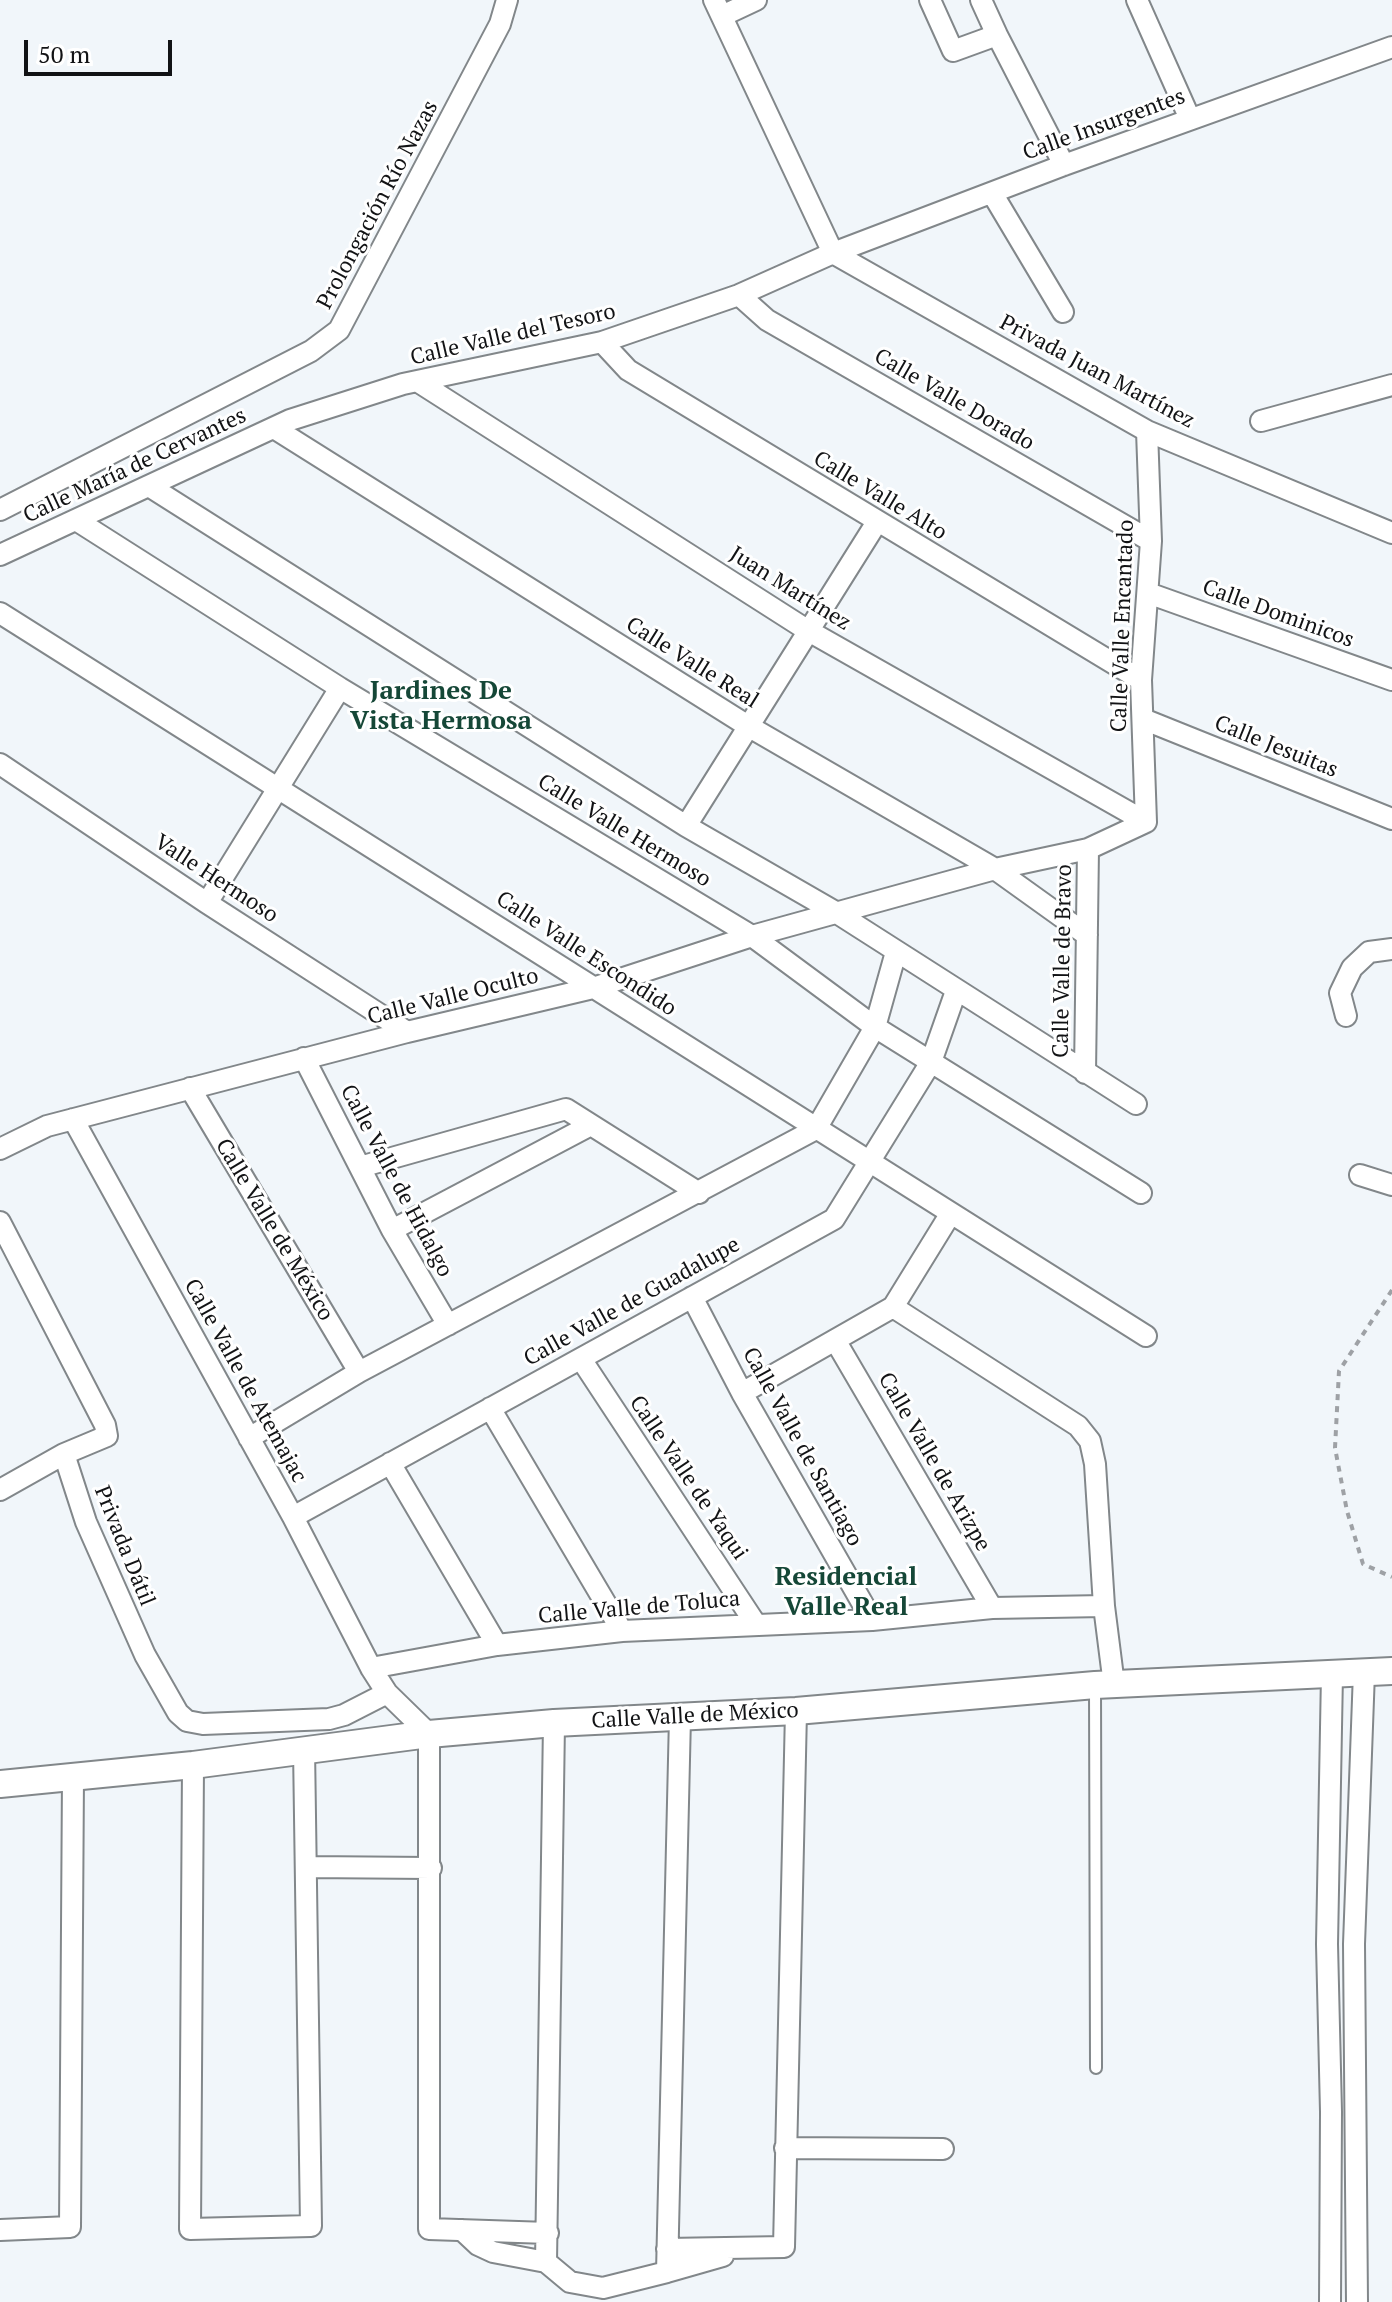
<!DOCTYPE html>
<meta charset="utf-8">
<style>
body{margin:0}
#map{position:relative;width:1392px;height:2302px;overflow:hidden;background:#f1f6fa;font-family:"PT Serif",serif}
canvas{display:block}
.scale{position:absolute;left:24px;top:40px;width:148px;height:36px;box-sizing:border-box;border:4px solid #121315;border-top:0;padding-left:10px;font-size:24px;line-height:28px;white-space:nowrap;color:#121315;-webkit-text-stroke:6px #fff;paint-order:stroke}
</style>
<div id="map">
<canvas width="1392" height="2302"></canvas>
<div class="scale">50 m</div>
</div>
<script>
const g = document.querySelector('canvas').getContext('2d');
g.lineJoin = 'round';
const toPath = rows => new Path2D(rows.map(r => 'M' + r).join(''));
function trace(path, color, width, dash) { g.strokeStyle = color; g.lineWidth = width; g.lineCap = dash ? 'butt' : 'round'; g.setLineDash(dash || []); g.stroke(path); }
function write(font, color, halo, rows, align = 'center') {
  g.font = font + ' "PT Serif",serif'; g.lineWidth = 6; g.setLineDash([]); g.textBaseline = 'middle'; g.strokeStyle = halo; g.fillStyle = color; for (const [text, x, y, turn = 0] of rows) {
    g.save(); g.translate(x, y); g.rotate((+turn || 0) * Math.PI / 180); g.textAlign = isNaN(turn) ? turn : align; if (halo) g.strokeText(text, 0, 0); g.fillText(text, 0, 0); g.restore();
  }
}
const path = toPath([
 [1392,1290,1339,1371,1335,1448,1347,1511,1363,1564,1392,1577]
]);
const service = toPath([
 [1095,1687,1096,2068]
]);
const minor = toPath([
 [714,0,833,253],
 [930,0,953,51,997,35],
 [981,0,997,35,1064,165],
 [1137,0,1190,119],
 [722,16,756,0],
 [992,193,1063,312],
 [833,253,1147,431,1392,533],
 [739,295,767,320,1151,541],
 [602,342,628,370,1141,680],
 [417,381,807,630,1146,822],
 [1261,421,1392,385],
 [274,428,748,726,995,869,1087,935],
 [149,486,686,826,837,913,1136,1104],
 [0,510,311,351,339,330,500,24,507,0],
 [76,520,340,688,752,936,875,1027,1141,1193],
 [0,555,290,420,403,384,602,342,739,295,833,253,1064,165,1392,47],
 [1148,593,1392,680],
 [0,613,1146,1336],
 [1143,719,1392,819],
 [0,764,207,903,407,1032],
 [1146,822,1141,680,1151,541,1147,431],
 [686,826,877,522],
 [207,903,340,688],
 [1346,1016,1340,993,1352,968,1369,952,1392,949],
 [304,1058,392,1230,448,1325],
 [1085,1073,1088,849],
 [190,1088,359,1372],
 [73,1119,293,1517,371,1668,387,1693,429,1734,429,2229,548,2233],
 [0,1149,47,1126,407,1032,593,988,752,936,995,869,1088,849,1146,822],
 [360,1167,566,1109,699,1193],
 [1360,1175,1392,1185],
 [0,1222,105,1425,107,1436,64,1454,86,1522,145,1655,178,1713,187,1721,203,1724,329,1719,344,1715,387,1693],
 [392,1230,591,1125],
 [692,1297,742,1393,872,1620],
 [893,1307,1078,1426,1090,1441,1095,1464,1104,1606,1114,1685],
 [835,1340,992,1608],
 [581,1359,755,1623],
 [742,1393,893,1307,951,1213],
 [490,1408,622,1631],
 [249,1438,359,1372,816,1129,875,1027,896,952],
 [390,1463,497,1645],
 [0,1490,64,1454],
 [293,1517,834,1219,931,1062,956,991],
 [371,1668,497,1645,622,1631,872,1620,992,1608,1104,1606],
 [554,1723,546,2262,570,2282,603,2288,667,2272,680,1717],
 [193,1765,190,2229,311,2226,304,1748],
 [306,1867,431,1868],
 [785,2148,943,2149],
 [0,2230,70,2227,73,1776],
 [462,2230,478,2245,493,2252,546,2262],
 [667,2249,784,2247,796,1711],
 [667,2272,723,2256],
 [1330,2302,1331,2112,1327,1944,1332,1674],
 [1357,2302,1354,1944,1364,1672]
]);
const tertiary = toPath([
 [0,1784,193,1765,429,1734,554,1723,796,1711,1095,1685,1392,1671]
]);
const streetNames = [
 ["Calle Insurgentes",1104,125,-20],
 ["Prolongación Río Nazas",378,205,-62],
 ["Calle Valle del Tesoro",513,335,-13],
 ["Privada Juan Martínez",1097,372,28],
 ["Calle Valle Dorado",954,400,30],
 ["Calle María de Cervantes",135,466,-25],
 ["Calle Valle Alto",880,496,31],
 ["Juan Martínez",790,589,32],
 ["Calle Dominicos",1278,614,20],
 ["Calle Valle Encantado",1123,626,-88],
 ["Calle Valle Real",692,663,32],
 ["Calle Jesuitas",1276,747,22],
 ["Calle Valle Hermoso",624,831,31],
 ["Valle Hermoso",216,879,33],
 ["Calle Valle Escondido",586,954,33],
 ["Calle Valle de Bravo",1063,961,-89],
 ["Calle Valle Oculto",453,997,-14],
 ["Calle Valle de Hidalgo",396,1181,62],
 ["Calle Valle de México",274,1230,59],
 ["Calle Valle de Guadalupe",632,1302,-29],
 ["Calle Valle de Atemajac",245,1381,61],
 ["Calle Valle de Santiago",802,1447,61],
 ["Calle Valle de Arizpe",934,1462,60],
 ["Calle Valle de Yaqui",688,1478,56],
 ["Privada Dátil",124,1546,68],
 ["Calle Valle de Toluca",639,1608,-5],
 ["Calle Valle de México",695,1716,-3]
];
const quarterNames = [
 ["Jardines De",441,692],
 ["Vista Hermosa",441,722],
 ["Residencial",846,1578],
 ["Valle Real",846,1608]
];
trace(service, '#82878a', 14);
trace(minor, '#82878a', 24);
trace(tertiary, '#82878a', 30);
trace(path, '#9ea1a5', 4, [6, 6]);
trace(service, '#fff', 10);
trace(minor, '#fff', 20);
trace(tertiary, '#fff', 26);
write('22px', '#121315', '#fff', streetNames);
write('bold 26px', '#154737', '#fff', quarterNames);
</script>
